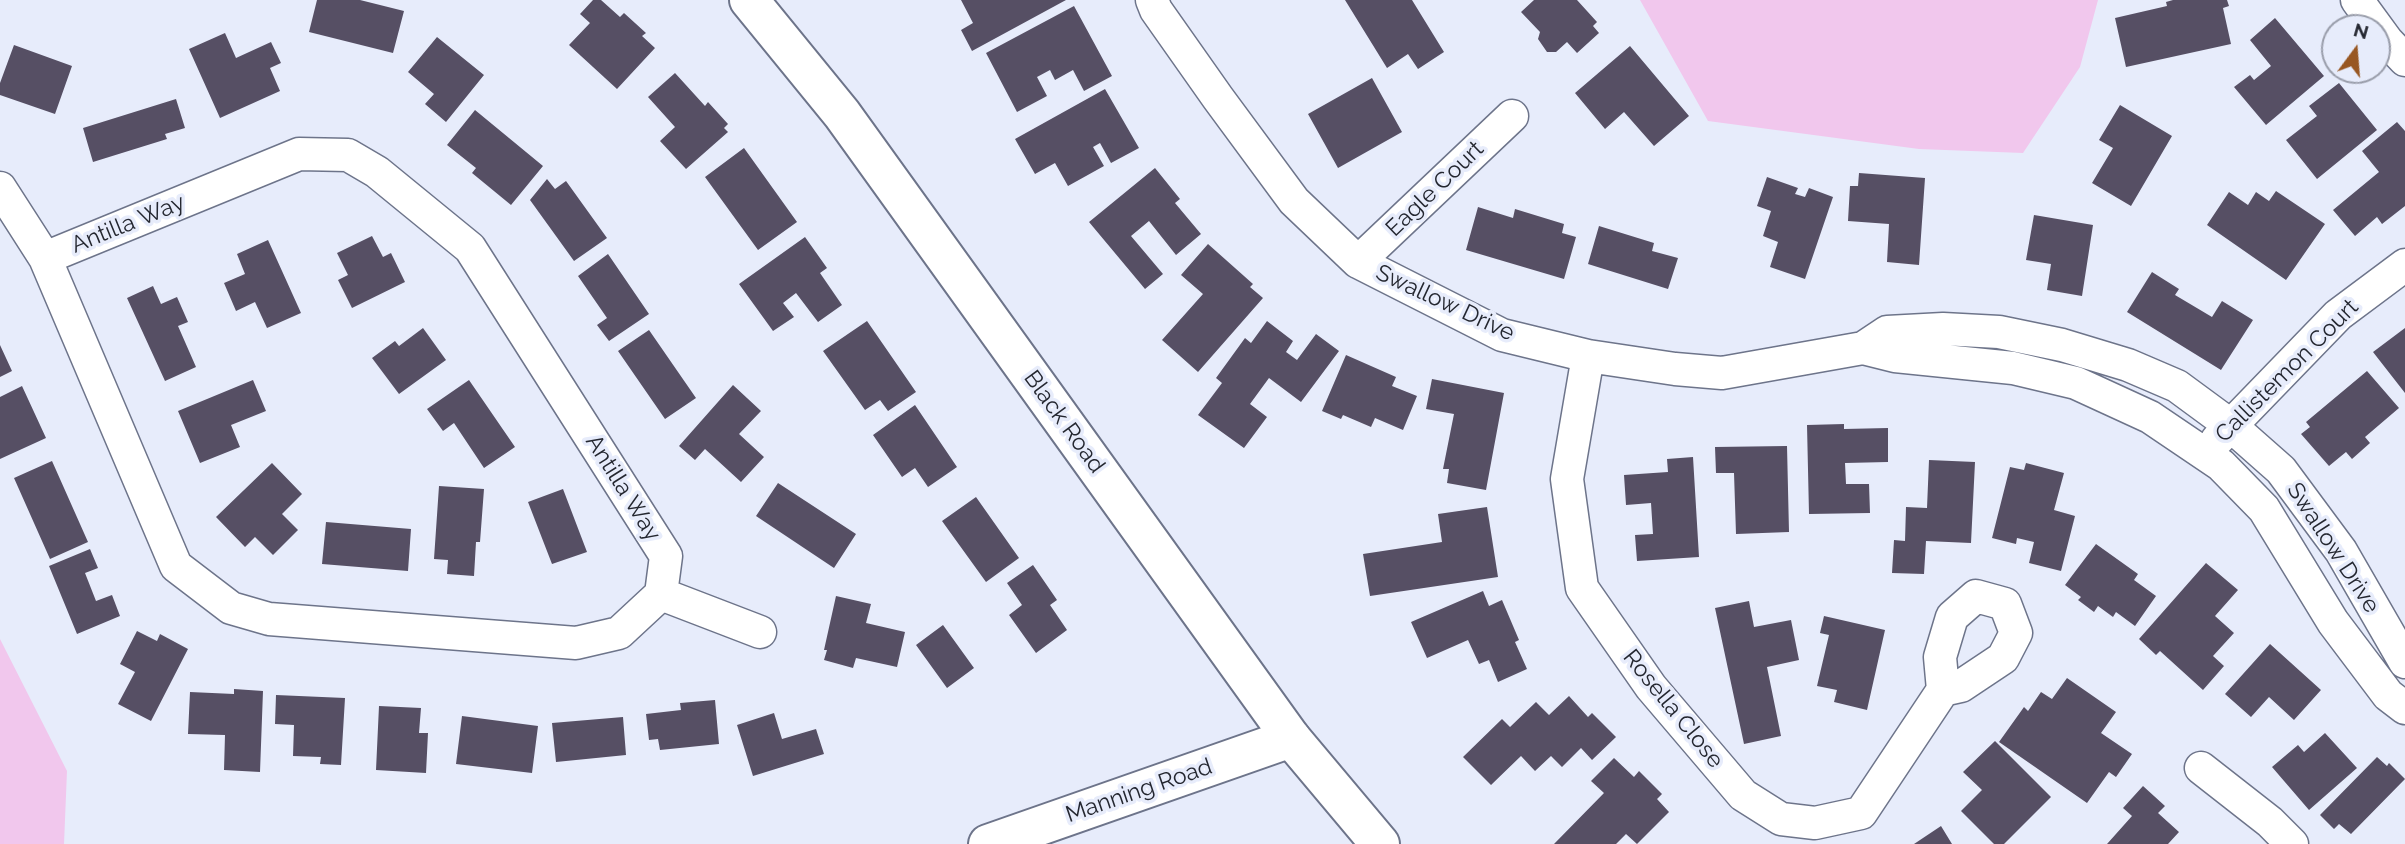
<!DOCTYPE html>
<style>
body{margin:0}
#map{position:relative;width:2405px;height:844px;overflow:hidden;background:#e7ecfb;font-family:Raleway,sans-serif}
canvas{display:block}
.north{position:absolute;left:2321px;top:14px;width:70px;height:70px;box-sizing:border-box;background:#e7ecfb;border:2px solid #999daa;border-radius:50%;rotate:16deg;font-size:19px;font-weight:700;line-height:28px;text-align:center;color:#242730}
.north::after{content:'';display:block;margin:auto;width:24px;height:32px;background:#985722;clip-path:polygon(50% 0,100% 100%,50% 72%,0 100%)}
</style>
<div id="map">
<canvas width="2405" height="844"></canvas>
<div class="north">N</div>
</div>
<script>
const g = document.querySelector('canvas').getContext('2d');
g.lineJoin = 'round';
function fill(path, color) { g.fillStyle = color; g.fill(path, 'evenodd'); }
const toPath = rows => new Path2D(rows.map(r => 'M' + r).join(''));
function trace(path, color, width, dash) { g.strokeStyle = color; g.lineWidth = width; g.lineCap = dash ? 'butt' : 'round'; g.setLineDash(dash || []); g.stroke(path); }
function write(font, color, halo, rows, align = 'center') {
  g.font = font + ' Raleway,sans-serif'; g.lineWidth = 7; g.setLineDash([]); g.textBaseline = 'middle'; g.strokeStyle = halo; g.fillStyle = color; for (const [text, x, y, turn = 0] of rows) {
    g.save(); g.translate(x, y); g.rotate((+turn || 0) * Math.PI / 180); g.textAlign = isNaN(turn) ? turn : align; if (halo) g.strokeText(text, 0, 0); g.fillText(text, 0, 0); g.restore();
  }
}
const green = toPath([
 [1640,0,2098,0,2080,67,2023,153,1919,149,1708,121],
 [0,639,67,771,64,844,0,844]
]);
const building = toPath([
 [317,0,360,0,404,11,393,53,309,32],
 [593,0,601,0,620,17,624,13,646,33,642,36,655,48,617,89,569,45,590,23,580,14],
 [961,0,1066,0,972,51,961,30,973,23],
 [1345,0,1412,0,1444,52,1418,69,1408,54,1387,68],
 [1534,0,1577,0,1597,22,1593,26,1599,33,1577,53,1567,42,1556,52,1547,52,1538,39,1540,32,1521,12],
 [2173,0,2227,0,2229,6,2223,8,2231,44,2126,67,2115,18,2167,6,2166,2],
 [1074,6,1112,76,1084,91,1073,70,1055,80,1050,70,1037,77,1047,96,1017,112,986,53],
 [2275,18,2324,76,2266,125,2234,87,2250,75,2254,80,2271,66,2250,40],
 [225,33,236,58,271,42,281,63,270,68,280,91,220,118,189,49],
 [437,37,484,75,446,122,425,104,434,94,408,72],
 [14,45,72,66,55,114,0,95,0,83],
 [1630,46,1689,116,1654,146,1624,112,1605,129,1575,93],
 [675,73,705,106,708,102,728,124,724,128,728,132,686,169,660,141,675,127,648,97],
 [1372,78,1402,132,1338,168,1308,114],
 [2339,83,2377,130,2317,179,2286,140,2317,116,2309,106],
 [1105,89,1139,148,1111,163,1100,143,1093,147,1104,166,1068,186,1055,163,1035,174,1015,139],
 [176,99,185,128,165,134,167,139,93,162,83,128],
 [2120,105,2172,136,2131,206,2092,183,2113,148,2099,140],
 [475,110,543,166,511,205,472,173,476,168,447,145],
 [2397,122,2405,131,2405,206,2382,224,2377,217,2355,236,2333,210,2379,172,2362,151],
 [744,148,797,222,758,250,705,177],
 [1155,168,1180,199,1175,203,1201,234,1176,255,1149,221,1131,236,1163,274,1145,289,1089,222],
 [1859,173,1925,178,1919,265,1887,262,1889,224,1848,221,1850,186,1858,186],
 [1767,177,1798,188,1795,194,1805,197,1809,188,1833,197,1805,279,1770,267,1778,242,1763,236,1771,211,1757,206],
 [547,179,555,189,566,181,607,238,574,261,530,200],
 [2276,191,2325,224,2286,280,2207,225,2229,192,2248,205,2256,192,2269,201],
 [1478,207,1513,218,1515,209,1564,224,1562,233,1576,237,1564,279,1466,250],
 [2034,215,2093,225,2082,296,2047,290,2051,264,2026,260],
 [1599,226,1654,243,1652,251,1678,258,1668,289,1588,264],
 [372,236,383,257,391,253,405,282,352,308,338,280,348,275,337,253],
 [805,237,827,268,820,273,842,305,818,322,796,293,783,303,794,317,773,331,739,284],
 [268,240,301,313,267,328,255,302,236,311,224,283,245,274,237,254],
 [1208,244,1253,284,1250,287,1263,298,1198,372,1162,340,1203,294,1181,275],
 [608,254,649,314,609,341,597,325,607,318,578,276],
 [2152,272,2179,289,2175,295,2212,317,2222,301,2253,320,2221,370,2127,312],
 [153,286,161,304,177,297,188,322,178,326,196,367,165,381,127,298],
 [867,321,916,392,888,411,880,400,865,410,823,351],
 [1267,321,1293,341,1286,352,1297,360,1316,334,1339,351,1301,402,1269,378,1250,404,1267,417,1244,448,1198,415,1222,383,1216,378,1245,338,1251,343],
 [423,328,446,360,399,394,372,358,395,341,399,346],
 [2405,328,2405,393,2373,352],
 [649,330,696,398,665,419,618,351],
 [0,345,12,371,0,377],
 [1346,355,1396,377,1392,386,1417,396,1403,430,1375,418,1371,427,1343,415,1341,419,1322,411],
 [2367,371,2399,408,2365,437,2370,443,2352,459,2346,452,2329,466,2301,434,2310,427,2306,422],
 [1432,379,1504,393,1486,490,1447,483,1449,469,1443,469,1454,414,1426,409],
 [253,380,266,411,231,425,240,447,200,463,178,411],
 [469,380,515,447,484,468,454,423,443,431,427,409],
 [733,385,761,411,739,434,764,457,741,482,705,449,695,460,679,446],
 [22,386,46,438,0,459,0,397],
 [915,405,957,467,928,487,915,468,902,477,873,435],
 [1844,424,1844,429,1888,428,1888,462,1845,463,1846,484,1869,484,1870,513,1809,514,1807,425],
 [1787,446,1789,532,1736,534,1734,473,1716,473,1715,447],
 [1693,457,1699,557,1637,561,1635,535,1653,534,1651,503,1626,505,1624,475,1668,472,1667,459],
 [1929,460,1975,462,1971,543,1926,541,1924,574,1892,573,1894,540,1905,541,1906,507,1927,508],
 [52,461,88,542,50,559,14,478],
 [272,463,302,494,282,514,298,530,273,555,255,537,245,547,216,517],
 [2026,463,2064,473,2054,510,2075,516,2061,571,2029,563,2034,542,2017,538,2016,544,1992,538,2010,467,2024,470],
 [778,483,856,534,834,568,756,516],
 [439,486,484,489,480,542,476,542,474,576,447,574,448,560,434,559],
 [563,489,587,552,552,564,528,502],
 [976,497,1019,558,986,582,942,521],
 [1487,507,1498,577,1370,596,1363,554,1442,542,1438,514],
 [326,522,411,529,408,571,322,564],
 [2096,544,2138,574,2134,580,2156,596,2135,626,2116,612,2113,617,2098,606,2094,612,2078,600,2081,597,2065,585],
 [90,549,98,568,85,573,96,601,112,595,120,616,77,634,49,566],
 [2206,563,2238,590,2215,616,2234,633,2213,656,2224,666,2203,690,2160,651,2156,655,2139,639],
 [1033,565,1057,600,1050,605,1067,630,1036,653,1009,615,1022,605,1007,583],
 [1483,591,1489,606,1502,600,1519,640,1515,642,1527,669,1498,682,1489,660,1479,664,1468,640,1427,658,1411,622],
 [836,596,871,604,866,623,905,632,897,667,856,658,853,668,824,660,827,650,824,650],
 [1749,601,1754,627,1791,620,1799,660,1767,667,1781,736,1744,744,1715,608],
 [1824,616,1885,630,1867,710,1834,702,1837,690,1817,686,1829,635,1820,633],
 [943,625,974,668,947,688,916,645],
 [137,631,157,641,160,634,188,649,151,721,118,704,135,672,120,664],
 [2270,644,2321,690,2294,720,2269,697,2251,717,2225,694],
 [2067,678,2116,712,2101,733,2132,754,2116,777,2109,772,2087,803,1999,742,2024,707,2028,711,2041,692,2052,699],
 [234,689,263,691,260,772,224,770,225,735,188,734,190,692,234,694],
 [276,695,345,698,341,765,320,764,321,757,293,756,294,725,275,724],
 [1569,696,1588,717,1592,713,1616,737,1592,760,1581,748,1562,767,1551,756,1535,771,1521,756,1491,785,1463,757,1502,719,1510,727,1536,702,1549,715],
 [715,700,719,744,660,750,658,739,649,740,646,714,681,710,680,703],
 [379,706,421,708,419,733,428,733,426,773,376,770],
 [774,713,782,739,816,729,824,754,753,776,737,725],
 [462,716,538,726,532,773,456,764],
 [623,717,626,755,556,762,552,723],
 [2325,733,2357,768,2309,810,2272,767,2298,745,2304,752],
 [1995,741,2051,797,2004,844,1994,844,1961,811,1982,790,1963,772],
 [2377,757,2387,766,2389,763,2405,779,2351,834,2339,824,2334,829,2320,815],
 [1614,758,1634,777,1639,771,1662,794,1657,799,1669,812,1637,844,1626,834,1616,844,1554,844,1604,793,1591,781],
 [2143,786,2165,806,2158,813,2179,832,2168,844,2107,844,2132,816,2123,808],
 [1941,826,1952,844,1914,844]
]);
const minor = toPath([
 [1152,0,1156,10,1218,98,1294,201,1358,262,1502,335,1588,356,1675,369,1722,373,1863,348,1887,332,1943,329,1999,332,2062,345,2128,365,2177,386,2230,425,2281,470,2341,551,2405,662],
 [2357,0,2387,41,2405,60],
 [0,188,45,258,176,566,231,608,269,619,576,643,619,633,661,594,666,556,470,248,377,172,348,155,299,154,45,258],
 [1358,262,1512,116],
 [1863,348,1895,356,2013,368,2076,383,2150,417,2221,465,2264,509,2333,622,2388,695,2405,708],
 [1588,356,1567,479,1582,588,1651,687,1743,795,1781,819,1815,823,1861,813,1943,690,1940,657,1952,617,1976,596,2005,604,2016,633,2003,658,1961,686,1943,690],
 [2217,440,2338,315,2405,265],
 [661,594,760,632],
 [2201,768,2270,822,2292,844]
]);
const tertiary = toPath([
 [988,844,1291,738]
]);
const secondary = toPath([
 [749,0,842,114,1291,738,1380,844]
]);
const streetNames = [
 ["Eagle Court",1435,189,-44],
 ["Antilla Way",128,224,-22],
 ["Swallow Drive",1445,303,25],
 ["Callistemon Court",2287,371,-45],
 ["Black Road",1064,422,54],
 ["Antilla Way",623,488,58],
 ["Swallow Drive",2333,548,57],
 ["Rosella Close",1673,709,51],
 ["Manning Road",1139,791,-19]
];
fill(green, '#f1c7ed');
fill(building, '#564f64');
trace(minor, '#6d748a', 35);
trace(tertiary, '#6d748a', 42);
trace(secondary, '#6d748a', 42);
trace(minor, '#fff', 32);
trace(tertiary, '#fff', 38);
trace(secondary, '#fff', 38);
write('23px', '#242730', '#e7ecfb', streetNames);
</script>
